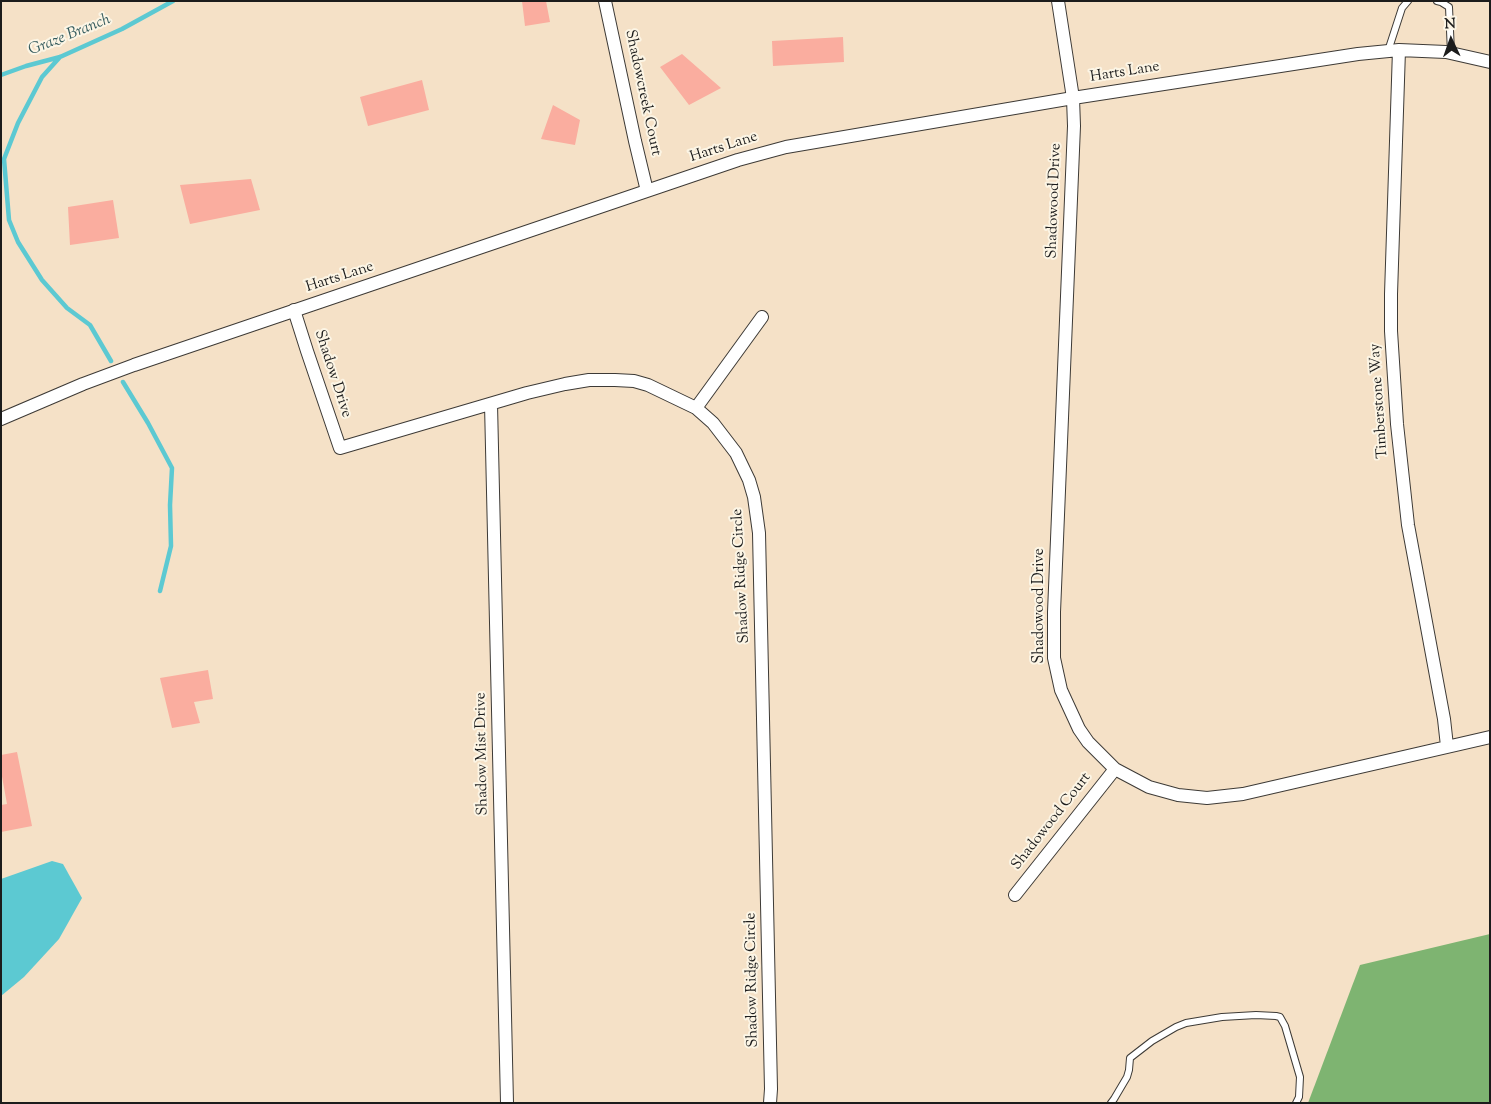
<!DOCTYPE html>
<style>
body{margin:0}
#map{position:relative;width:1491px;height:1104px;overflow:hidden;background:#f5e1c7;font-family:"Sorts Mill Goudy",serif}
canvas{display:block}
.frame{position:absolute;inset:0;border:2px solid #1c1c1c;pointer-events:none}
.north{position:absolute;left:1426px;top:15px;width:50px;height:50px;-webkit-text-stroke:4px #fcf5e5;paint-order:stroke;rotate:357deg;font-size:14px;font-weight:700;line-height:20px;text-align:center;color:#1c1c1c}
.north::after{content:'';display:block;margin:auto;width:18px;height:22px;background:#1c1c1c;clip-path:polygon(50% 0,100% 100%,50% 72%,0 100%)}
</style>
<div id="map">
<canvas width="1491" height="1104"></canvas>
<div class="frame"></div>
<div class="north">N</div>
</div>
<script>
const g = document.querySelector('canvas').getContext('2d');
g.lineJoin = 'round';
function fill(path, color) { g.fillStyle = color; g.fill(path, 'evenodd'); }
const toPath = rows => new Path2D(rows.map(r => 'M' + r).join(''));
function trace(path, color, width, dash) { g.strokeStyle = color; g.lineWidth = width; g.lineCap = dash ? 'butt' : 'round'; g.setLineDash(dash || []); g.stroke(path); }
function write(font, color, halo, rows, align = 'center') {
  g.font = font + ' "Sorts Mill Goudy",serif'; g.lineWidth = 4; g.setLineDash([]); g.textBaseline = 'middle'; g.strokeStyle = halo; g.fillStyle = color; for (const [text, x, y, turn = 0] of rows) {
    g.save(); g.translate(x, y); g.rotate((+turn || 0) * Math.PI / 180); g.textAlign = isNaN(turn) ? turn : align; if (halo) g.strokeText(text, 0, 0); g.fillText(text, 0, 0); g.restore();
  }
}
const forest = toPath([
 [1490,934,1490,1103,1308,1103,1360,965]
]);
const water = toPath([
 [52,861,63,864,82,898,59,939,24,977,1,996,1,879]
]);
const stream = toPath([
 [60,57,42,77,18,123,4,159,9,220,18,242,42,280,67,308,90,325,111,361],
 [1,75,26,66,60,57,122,29,173,1],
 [123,382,148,423,172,468,170,505,171,546,160,591]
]);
const building = toPath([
 [522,1,546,1,550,22,525,26],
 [843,37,844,62,773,66,772,41],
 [682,54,721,88,689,105,660,67],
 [422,80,429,110,368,126,360,97],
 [553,105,580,120,575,145,541,139],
 [251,179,260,210,190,224,180,185],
 [113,200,119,238,70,245,68,207],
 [208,670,213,699,194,702,200,723,172,728,160,678],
 [17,752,32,826,1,832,1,805,7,804,1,771,1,755]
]);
const service = toPath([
 [1437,1,1441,2,1449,7,1451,53],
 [1388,51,1402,8,1408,1],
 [1111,1103,1114,1099,1127,1077,1129,1070,1130,1058,1152,1041,1176,1027,1186,1023,1222,1017,1256,1015,1276,1016,1280,1017,1285,1026,1300,1077,1299,1097,1296,1103]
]);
const minor = toPath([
 [605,1,635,141,647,191],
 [1058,1,1073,98,1074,126,1054,612,1054,658,1061,690,1079,729,1088,742,1115,769,1149,787,1178,795,1207,798,1243,794,1490,737],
 [1399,50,1391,294,1391,331,1397,424,1408,525,1444,719,1447,746],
 [294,310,307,351,340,448,527,393,565,384,589,380,615,380,634,381,648,385,696,408,713,423,736,453,749,480,754,497,759,533,771,1089,770,1103],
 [491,404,507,1103],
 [696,408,762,317],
 [1,419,83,384,134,365,738,160,786,147,1073,98,1358,54,1399,50,1446,52,1490,62],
 [1015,895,1115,769]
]);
const streetNames = [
 ["Harts Lane",1125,73,-9],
 ["Shadowcreek Court",642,93,78],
 ["Harts Lane",724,148,-18],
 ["Shadowood Drive",1055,201,-88],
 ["Harts Lane",340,278,-18],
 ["Shadow Drive",332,374,72],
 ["Timberstone Way",1380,401,-94],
 ["Shadow Ridge Circle",742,576,-93],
 ["Shadowood Drive",1040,606,-90],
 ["Shadow Mist Drive",483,754,-91],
 ["Shadowood Court",1052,822,-52],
 ["Shadow Ridge Circle",753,980,-91]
];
const waterNames = [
 ["Graze Branch",70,36,-22]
];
fill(forest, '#7eb471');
fill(water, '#5cc9d2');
trace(stream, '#5cc9d2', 4.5);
fill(building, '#faad9f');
trace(service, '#3d3a36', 8);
trace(minor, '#3d3a36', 14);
trace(service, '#fff', 6);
trace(minor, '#fff', 12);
write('15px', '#1c1c1c', '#fcf5e5', streetNames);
write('italic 16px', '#32595c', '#fcf5e5', waterNames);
</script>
